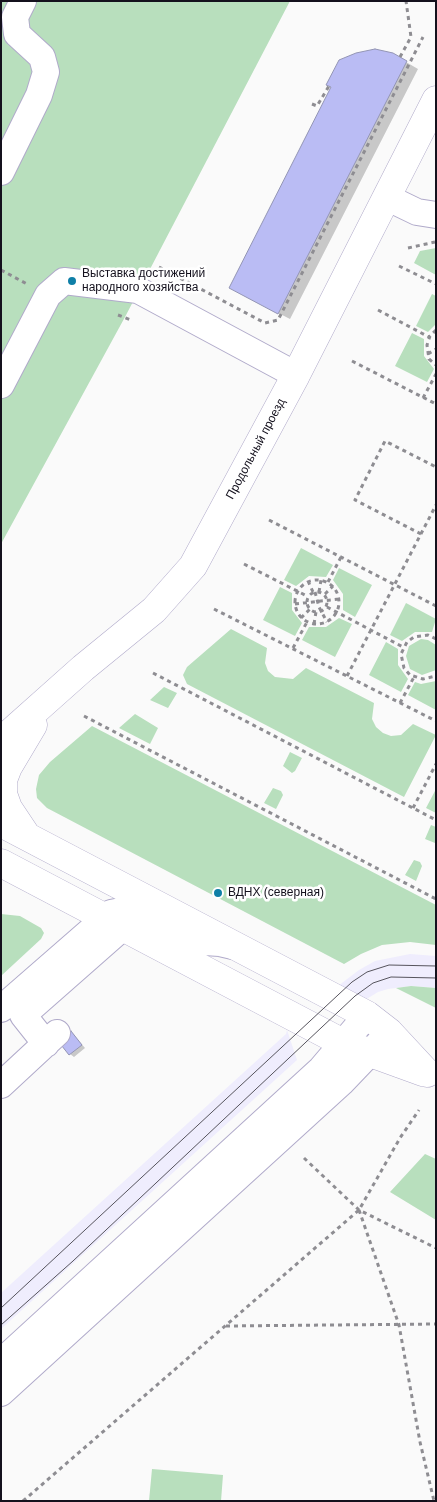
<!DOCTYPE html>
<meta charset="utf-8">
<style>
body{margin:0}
#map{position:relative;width:437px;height:1502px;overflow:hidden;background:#fafafa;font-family:Arial,sans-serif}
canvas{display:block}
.frame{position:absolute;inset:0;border:2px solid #14111d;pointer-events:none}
</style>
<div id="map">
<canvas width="437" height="1502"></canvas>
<div class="frame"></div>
</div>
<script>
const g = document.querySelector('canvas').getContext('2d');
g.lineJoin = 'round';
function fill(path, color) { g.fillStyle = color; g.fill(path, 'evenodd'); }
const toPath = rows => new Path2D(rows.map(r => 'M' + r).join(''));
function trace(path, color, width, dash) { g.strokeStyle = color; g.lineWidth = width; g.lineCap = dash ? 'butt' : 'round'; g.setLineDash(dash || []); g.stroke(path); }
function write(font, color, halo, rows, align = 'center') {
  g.font = font + ' Arial,sans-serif'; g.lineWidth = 5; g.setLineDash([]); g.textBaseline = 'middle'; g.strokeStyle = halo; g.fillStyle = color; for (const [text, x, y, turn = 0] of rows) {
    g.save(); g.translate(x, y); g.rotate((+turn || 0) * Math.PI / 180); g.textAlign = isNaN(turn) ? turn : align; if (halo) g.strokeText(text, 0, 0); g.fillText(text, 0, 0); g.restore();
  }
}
const built = toPath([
 [410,954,436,956,436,988,411,986,388,989,378,992,365,1000,338,986,359,970,375,961],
 [287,1030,297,1060,1,1329,1,1293,286,1034]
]);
const green = toPath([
 [1,1,290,1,125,317,1,544],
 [436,248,436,275,414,263,420,251],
 [432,294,436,296,436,324,428,332,416,326],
 [412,333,424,339,424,356,434,369,427,382,395,366],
 [301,548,333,565,326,577,309,576,296,586,284,580],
 [339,568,372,585,355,617,343,610,343,594,333,580],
 [280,587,292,593,292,610,302,623,295,636,263,620],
 [406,603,436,619,432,632,415,632,402,641,390,635],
 [339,618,352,624,335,657,302,640,309,627,326,627],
 [231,629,267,648,265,663,268,671,275,677,293,679,306,668,374,703,372,719,376,727,383,733,391,736,401,735,413,724,436,735,404,797,187,684,183,675,187,667],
 [421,639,428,640,436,645,436,670,422,675,410,669,406,656,409,646],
 [386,642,398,649,398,665,408,679,401,692,369,675],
 [436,681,436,710,408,695,415,682,421,684],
 [164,687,177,693,168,708,150,700],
 [135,714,158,728,150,744,119,728],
 [92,726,436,905,436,945,410,942,382,945,361,954,344,964,47,808,37,798,36,789,39,775,50,762],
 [290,752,302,758,295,771,292,773,283,766],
 [273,788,281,791,283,795,276,809,264,803],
 [436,789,436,813,426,808],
 [431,825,436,827,435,843,425,839],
 [414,860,420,862,422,866,416,881,405,875],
 [1,914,20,916,41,928,44,933,41,939,1,976],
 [411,986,436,988,436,1008,396,988],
 [425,1154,436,1159,436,1220,390,1192],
 [152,1469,223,1475,221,1501,149,1501]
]);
const shadow = toPath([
 [406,62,418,69,290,319,243,295,332,87],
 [71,1032,85,1048,74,1057,70,1054]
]);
const building = toPath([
 [375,49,393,53,407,61,278,314,229,288,331,87,326,85,339,60,356,53,375,49],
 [71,1031,82,1045,69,1055,58,1041,71,1031]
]);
const path = toPath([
 [400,57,411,37,406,1],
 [312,104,317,106,329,86],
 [408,248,435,242],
 [399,266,436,284],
 [159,267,265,323,278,320,423,37],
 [1,270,27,284],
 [378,310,429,337],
 [118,315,131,320],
 [436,330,430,336,427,345,429,359,436,365],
 [428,354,436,349],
 [352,361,436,404],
 [423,398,436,374],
 [269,520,436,606],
 [421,534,355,500,385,441,436,467],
 [244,564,307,596],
 '295 602a22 22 0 1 1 44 0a22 22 0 1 1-44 0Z',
 [308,581,313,592],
 [328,582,341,557],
 '307 602a10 10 0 1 1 20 0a10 10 0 1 1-20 0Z',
 [315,592,319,607,327,622],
 [319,592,321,580],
 [325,594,333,586],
 [295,604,339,599],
 [327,607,403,647],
 [214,609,436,721],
 [301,618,310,609],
 [314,624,316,612],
 [436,639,428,635,414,637,407,642,401,654,404,668,410,675,423,679,436,676],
 [293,648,307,622],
 [153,673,436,820],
 [347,676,436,505],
 [400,703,414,677],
 [84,716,436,899],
 [413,808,436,764],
 [304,1158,359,1210,436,1248],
 [359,1210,399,1325,420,1442,434,1501],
 [226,1326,436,1324],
 [23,1501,359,1210,400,1138,419,1110]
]);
const minor = toPath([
 [1,172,39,95,46,72,42,57,17,34,15,17,23,1],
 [388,198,417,212,436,215],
 [1,385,48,295,64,281,138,290,296,375],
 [1,1009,111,913,121,911,135,913,189,941,220,943,233,946],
 [46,1044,23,1015,123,927],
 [1,1085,57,1033],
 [1,1362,321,1069,367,1015],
 [1,1393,341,1083,384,1038]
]);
const major = toPath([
 [1,741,83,668,154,610,193,566,296,375,436,100],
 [1,823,367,1015,389,1032,427,1073],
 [26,835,8,808,3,794,3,780,8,767,33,725],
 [1,863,343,1043,423,1072]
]);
const tram = toPath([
 [1,1308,352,982,367,972,389,965,436,966],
 [1,1325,73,1261,355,996,373,983,391,977,436,978]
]);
const markers = [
 [72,281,5,"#0f7fa7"],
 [218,893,5,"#0f7fa7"]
];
const poiNames = [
 ["Выставка достижений",82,274],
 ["народного хозяйства",82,288],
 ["ВДНХ (северная)",228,893]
];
const streetNames = [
 ["Продольный проезд",256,449,-62]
];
fill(built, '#efedfd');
fill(green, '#b8dfbd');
fill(shadow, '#0003');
fill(building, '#babcf4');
trace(building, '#9395b4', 1);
trace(minor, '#b0aaca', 28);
trace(major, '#b0aaca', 29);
trace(path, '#8e8d92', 3, [4, 4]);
trace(minor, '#fff', 26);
trace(major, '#fff', 28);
trace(tram, '#56545d', 1);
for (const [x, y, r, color] of markers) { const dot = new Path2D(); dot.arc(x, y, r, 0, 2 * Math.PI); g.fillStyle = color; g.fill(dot); trace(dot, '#fff', 2); }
write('12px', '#14111d', '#fff', poiNames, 'left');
write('12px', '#14111d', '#fff', streetNames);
</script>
